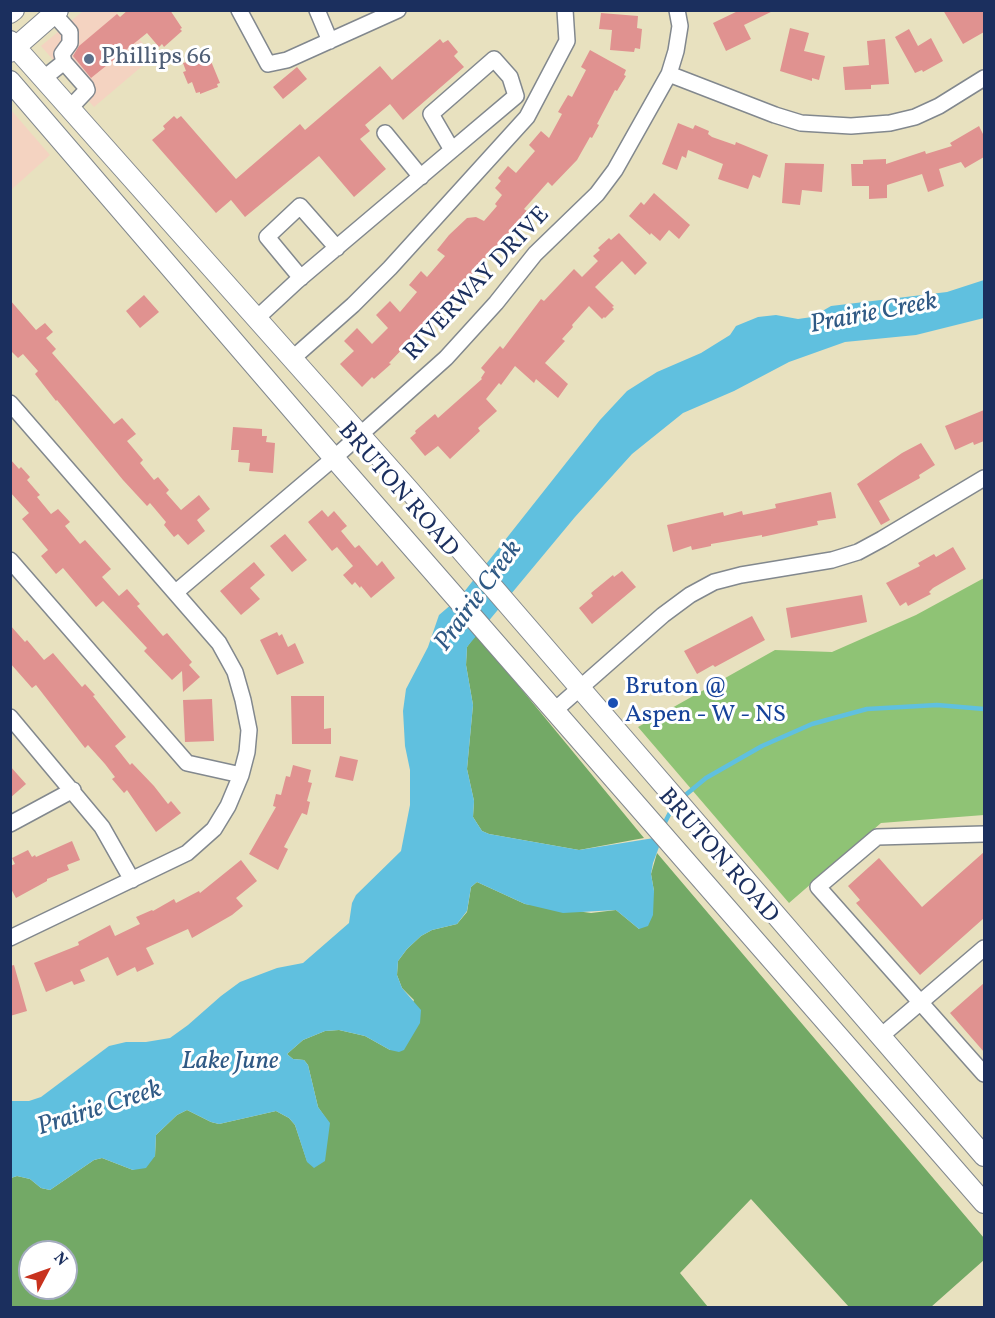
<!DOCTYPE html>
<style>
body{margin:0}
#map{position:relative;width:995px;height:1318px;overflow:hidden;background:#e8e1bf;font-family:Vollkorn,serif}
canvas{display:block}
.frame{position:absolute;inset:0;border:12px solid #1b2f5e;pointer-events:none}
.north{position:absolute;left:18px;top:1240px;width:60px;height:60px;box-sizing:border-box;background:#fff;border:2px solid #a4acbf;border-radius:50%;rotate:49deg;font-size:16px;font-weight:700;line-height:24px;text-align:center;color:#1b2f5e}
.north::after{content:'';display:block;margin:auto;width:21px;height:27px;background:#c8321e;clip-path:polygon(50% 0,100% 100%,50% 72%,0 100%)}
</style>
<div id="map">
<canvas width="995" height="1318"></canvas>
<div class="frame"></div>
<div class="north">N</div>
</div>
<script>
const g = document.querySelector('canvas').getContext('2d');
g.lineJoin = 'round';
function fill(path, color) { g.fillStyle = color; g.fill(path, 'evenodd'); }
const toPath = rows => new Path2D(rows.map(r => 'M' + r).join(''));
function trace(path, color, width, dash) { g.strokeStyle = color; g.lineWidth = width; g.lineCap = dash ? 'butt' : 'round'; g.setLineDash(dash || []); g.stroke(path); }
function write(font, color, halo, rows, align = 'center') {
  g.font = font + ' Vollkorn,serif'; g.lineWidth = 6; g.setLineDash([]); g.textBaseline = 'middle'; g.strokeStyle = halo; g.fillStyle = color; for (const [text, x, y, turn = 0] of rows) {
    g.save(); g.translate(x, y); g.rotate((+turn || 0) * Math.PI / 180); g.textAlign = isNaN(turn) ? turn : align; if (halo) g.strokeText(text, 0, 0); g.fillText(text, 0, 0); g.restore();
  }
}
const built = toPath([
 [83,11,115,11,154,56,94,107,41,46],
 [11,110,50,155,11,190,10,190]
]);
const green = toPath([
 [984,578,984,815,881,823,789,903,638,727,775,650,832,652,916,615]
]);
const forest = toPath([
 [476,634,644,838,579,850,489,834,482,831,473,817,474,801,467,769,473,705,466,665,467,647],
 [657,853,984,1238,984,1260,931,1307,849,1307,751,1199,680,1273,708,1307,11,1308,11,1178,17,1176,30,1179,41,1188,50,1190,94,1160,102,1158,133,1170,155,1156,156,1135,177,1115,187,1110,211,1122,219,1124,276,1111,289,1118,295,1125,307,1161,329,1123,318,1107,308,1065,304,1060,293,1059,287,1054,303,1040,325,1031,339,1030,365,1036,390,1050,414,1000,402,988,397,975,398,961,407,949,421,936,432,930,457,924,467,912,471,887,477,882,525,904,591,913,616,910,639,929,654,891,651,874],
 [30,1252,66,1252,66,1288,30,1288]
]);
const water = toPath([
 [984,280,984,318,916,335,845,342,789,362,734,391,683,413,632,454,575,517,467,647,466,665,473,705,467,769,474,801,473,817,482,831,489,834,579,850,654,838,659,847,653,863,651,874,654,891,653,915,648,926,639,929,616,910,563,913,525,904,477,882,471,887,467,911,457,924,432,930,421,936,407,949,398,961,397,975,402,988,421,1010,420,1023,404,1050,399,1052,390,1050,365,1036,339,1030,325,1031,303,1040,287,1054,293,1059,304,1060,308,1065,318,1107,330,1123,325,1161,314,1168,307,1162,295,1125,289,1118,276,1111,219,1124,211,1122,187,1110,177,1115,156,1135,155,1156,146,1168,133,1170,102,1158,94,1160,50,1190,41,1188,30,1179,17,1176,11,1178,11,1101,29,1101,41,1097,109,1046,126,1042,146,1042,170,1038,188,1025,221,996,240,982,277,968,303,963,349,923,352,903,356,895,401,851,410,805,410,770,405,746,403,711,406,689,428,647,439,615,460,597,600,420,627,391,657,372,701,353,730,335,736,326,758,317,776,315,798,319,812,317,831,306,947,292]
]);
const stream = toPath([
 [683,797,706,778,762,746,812,724,867,709,937,705,984,709],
 [663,826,674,805]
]);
const building = toPath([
 [128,10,170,10,182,28,180,29,182,31,164,47,162,44,159,47,147,33,91,78,73,56,79,46,117,14,120,17],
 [740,10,775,10,744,25,751,39,726,51,713,23],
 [943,10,984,10,984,32,963,44],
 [601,13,638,16,637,28,642,29,640,49,635,48,634,52,610,50,612,30,599,29],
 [790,28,809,33,804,51,825,56,819,80,812,78,812,81,780,71],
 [909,29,918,46,931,38,943,61,923,72,922,70,915,73,895,37],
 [440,39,443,43,448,40,458,52,454,56,464,67,403,120,390,104,365,125,370,131,360,139,386,169,354,197,319,156,245,217,231,200,216,213,152,140,165,129,163,126,174,116,177,119,181,116,236,179,300,124,305,130,380,66,392,80],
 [885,39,889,84,871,85,871,89,845,90,843,67,869,65,867,41],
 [590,50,626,70,624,75,626,76,617,91,615,90,597,124,599,125,592,138,590,137,577,160,552,186,548,182,524,209,527,211,497,247,495,246,468,280,466,278,450,297,450,303,430,328,426,324,389,363,391,364,374,379,372,377,362,387,340,364,354,351,344,341,357,328,372,344,388,328,376,315,390,301,400,312,417,292,409,285,421,271,427,277,445,256,437,250,449,235,467,218,476,217,484,221,497,206,495,204,502,195,495,188,501,181,498,178,508,166,516,173,535,151,529,145,541,131,549,138,562,114,558,112,568,95,572,97,586,70,581,67],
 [203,51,205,54,208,54,220,83,217,84,218,87,200,94,200,92,196,93,192,82,188,84,183,72,186,71,183,63,187,62,185,58],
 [297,67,307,79,283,99,273,87],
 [678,123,693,129,695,125,709,131,708,134,712,137,735,145,736,142,768,155,760,178,753,175,748,189,718,179,723,164,688,150,686,158,682,156,677,170,662,164],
 [979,126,984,136,984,157,965,168,961,162,939,169,944,186,928,192,922,174,887,185,887,198,869,199,869,186,852,186,851,164,863,164,863,160,886,159,886,164,925,151,926,154,952,146,950,143],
 [785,163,824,164,822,192,802,190,800,205,782,203],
 [654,193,690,225,679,239,669,230,660,241,651,233,650,235,629,216,641,202,644,205],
 [619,233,647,263,635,275,622,261,595,287,614,306,612,307,614,309,605,318,604,317,602,319,589,306,572,325,573,327,562,339,565,341,545,363,568,384,558,398,536,379,534,383,515,366,501,385,499,383,486,399,497,411,478,428,480,431,450,459,438,446,425,456,410,438,416,433,415,431,435,414,438,418,482,379,481,378,485,372,481,368,500,346,503,349,541,299,544,301,574,269,582,277,598,261,593,256,600,250,598,248,609,238,611,240],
 [144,295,159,312,140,328,126,311],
 [10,300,36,330,45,323,53,332,46,338,56,349,52,353,114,424,122,418,136,434,127,441,143,460,140,463,154,480,158,477,169,490,166,493,181,510,199,495,210,509,197,520,205,531,188,545,178,534,174,537,164,525,166,522,150,503,147,506,123,480,57,400,56,401,35,374,38,371,23,354,18,358,10,350],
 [984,410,984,441,974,445,973,442,955,450,945,426],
 [233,427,262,429,262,436,267,436,266,442,275,443,273,473,249,471,250,463,238,462,239,450,231,450],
 [921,443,935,465,919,475,920,478,879,501,890,520,881,525,857,484,902,453],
 [10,459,19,469,21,467,30,477,27,480,40,495,37,497,51,514,58,509,70,522,65,526,80,544,85,540,111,569,102,577,119,596,127,589,140,604,137,606,163,636,167,633,192,662,189,665,200,677,183,692,182,671,172,680,144,651,147,648,103,601,96,607,63,568,56,574,41,556,48,550,22,519,29,513,10,492],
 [831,492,836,518,817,521,818,525,762,537,762,535,711,544,711,546,692,550,691,546,673,552,667,525,723,512,724,516,742,511,743,515,776,508,775,504],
 [322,510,328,517,334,511,347,526,341,531,355,548,359,545,377,566,382,561,395,578,371,598,361,586,360,588,355,582,352,585,343,575,353,566,337,547,332,551,308,522],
 [285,534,307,560,292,572,270,546],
 [953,547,966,569,933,588,929,592,931,594,908,606,906,602,900,606,886,583,920,566,918,563,934,554,936,557],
 [254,562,265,575,250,588,260,599,241,615,220,591],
 [622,571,636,587,592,624,579,608,593,596,591,593,613,575,614,577],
 [862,595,867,622,791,638,786,608],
 [752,616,765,640,715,667,713,665,697,674,684,651],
 [10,625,25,642,27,640,44,660,53,653,82,687,85,684,95,695,93,696,126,737,115,746,130,765,132,763,154,786,168,804,171,801,181,813,156,832,127,790,124,793,112,779,115,777,105,764,88,745,85,748,36,685,32,688,10,663],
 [277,632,279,636,282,634,288,647,295,643,304,663,277,675,260,640],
 [291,696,324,696,324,729,331,728,331,744,292,744],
 [212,699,214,741,185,742,183,700],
 [340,756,358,760,353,781,335,777],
 [293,765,311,770,308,782,312,783,307,801,310,802,307,815,302,813,284,847,288,849,278,870,249,854,276,807,273,806,276,794,281,795,286,776,290,777],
 [10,766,26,784,10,798],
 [72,841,80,860,67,865,69,870,47,879,47,881,16,898,10,887,10,866,15,864,12,858,28,850,32,857,35,855,36,857],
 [984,852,984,918,920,975,856,903,860,900,848,886,879,858,922,907],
 [241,860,257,881,236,898,243,906,232,915,192,938,188,929,146,948,154,964,137,972,135,967,117,976,108,957,80,970,85,981,74,985,72,981,46,992,34,963,79,945,78,942,110,925,115,936,140,924,136,917,152,910,153,911,174,899,176,903,199,891,200,893],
 [14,965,27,1011,10,1016,10,966],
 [984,983,984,1052,950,1013]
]);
const minor = toPath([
 [239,10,268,64,287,60,398,10],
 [317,10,330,41],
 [64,62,86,87,87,90,70,108],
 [669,74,775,115,801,123,851,126,890,123,915,117,939,106,984,78],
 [44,78,64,62,62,54,70,43,70,32,54,14],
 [385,133,421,177],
 [301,278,267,237,300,206,337,248],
 [257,318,297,281,452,150,516,96,510,77,494,59,431,114,452,150],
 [293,358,353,305,390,268,527,117,567,41,565,10],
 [10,403,219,643,235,672,243,700,249,730,247,752,241,775,228,806,214,829,187,853,10,938],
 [10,560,187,763,241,775],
 [176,592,334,458,446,358,496,303,535,254,597,194,615,170,669,74,676,51,680,26,677,10],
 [555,710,663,615,690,595,714,582,741,575,832,560,858,552,882,539,984,478],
 [10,717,102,827,132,880],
 [10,824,73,790],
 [984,834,877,837,818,887,984,1074],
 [881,1036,984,948]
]);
const major = toPath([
 [10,13,14,10],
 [10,41,409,490,984,1156],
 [10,52,58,10],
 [10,81,334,458,984,1203]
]);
const markers = [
 [89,59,6,"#5c6f8a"],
 [613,703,6,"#1a4fb4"]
];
const serviceNames = [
 ["Phillips 66",101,59]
];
const streetNames = [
 ["RIVERWAY DRIVE",478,285,-47],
 ["BRUTON ROAD",397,491,49],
 ["BRUTON ROAD",717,857,49]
];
const transitNames = [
 ["Bruton @",625,689],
 ["Aspen - W - NS",625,717]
];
const waterNames = [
 ["Prairie Creek",874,315,-11],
 ["Prairie Creek",480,597,-54],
 ["Lake June",230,1063],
 ["Prairie Creek",100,1110,-18]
];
fill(built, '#f4d3c1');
fill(green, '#8fc375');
fill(forest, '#73a966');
fill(water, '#60c0df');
trace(stream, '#60c0df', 4.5);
fill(building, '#e09290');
trace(minor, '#82888e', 18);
trace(major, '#82888e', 22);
trace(minor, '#fff', 15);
trace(major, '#fff', 20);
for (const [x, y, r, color] of markers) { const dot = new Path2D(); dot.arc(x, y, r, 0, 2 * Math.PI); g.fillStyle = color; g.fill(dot); trace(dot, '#fff', 2); }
write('24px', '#4e5e75', '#fff', serviceNames, 'left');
write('24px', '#1b2f5e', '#fff', streetNames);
write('24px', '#164399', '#fff', transitNames, 'left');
write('italic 26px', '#305a85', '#fff', waterNames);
</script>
